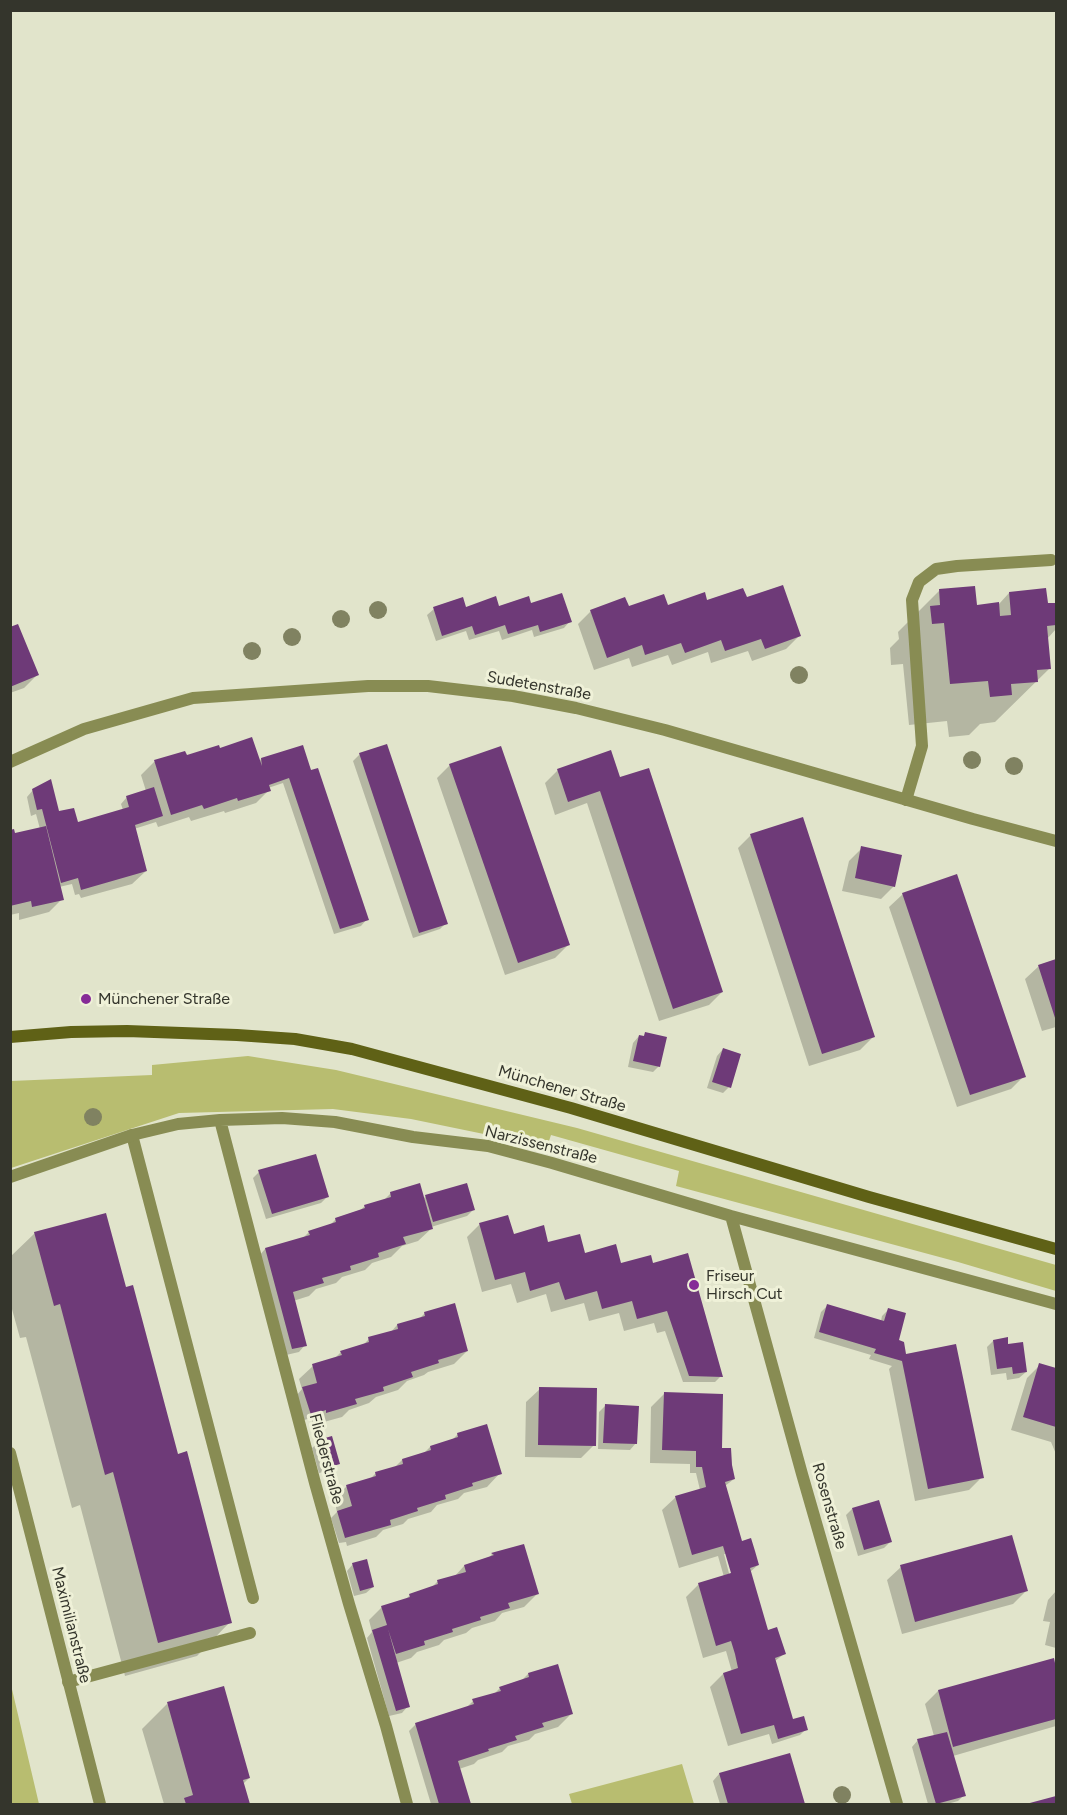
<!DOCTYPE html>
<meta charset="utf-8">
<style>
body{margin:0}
#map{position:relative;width:1067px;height:1815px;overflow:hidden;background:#e1e4cb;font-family:Figtree,sans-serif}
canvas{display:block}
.frame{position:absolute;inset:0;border:12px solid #34352c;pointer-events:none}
</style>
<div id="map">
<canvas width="1067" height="1815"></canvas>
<div class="frame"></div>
</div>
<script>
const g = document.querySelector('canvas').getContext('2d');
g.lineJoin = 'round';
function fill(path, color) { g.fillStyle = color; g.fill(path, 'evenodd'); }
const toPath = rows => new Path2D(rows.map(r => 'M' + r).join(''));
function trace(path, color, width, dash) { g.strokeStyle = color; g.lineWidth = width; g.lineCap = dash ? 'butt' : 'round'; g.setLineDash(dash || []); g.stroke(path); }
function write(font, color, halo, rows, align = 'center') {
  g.font = font + ' Figtree,sans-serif'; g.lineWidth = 6; g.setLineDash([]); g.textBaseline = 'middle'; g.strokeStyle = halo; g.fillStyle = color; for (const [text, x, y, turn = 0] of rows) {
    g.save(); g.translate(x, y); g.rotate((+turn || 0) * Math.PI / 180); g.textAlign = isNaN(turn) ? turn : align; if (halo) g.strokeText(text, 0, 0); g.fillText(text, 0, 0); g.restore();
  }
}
const green = toPath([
 [248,1056,336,1070,577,1128,1056,1265,1056,1291,958,1262,676,1186,679,1171,551,1135,547,1147,411,1119,333,1109,179,1113,11,1168,11,1081,152,1075,152,1065],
 [11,1685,39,1804,11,1804],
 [682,1764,694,1804,572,1804,569,1794]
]);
const shadow = toPath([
 [939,591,976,607,999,604,1009,593,1047,605,1056,604,1056,629,1047,639,1049,669,995,722,980,724,969,735,949,737,947,721,909,725,903,664,891,665,890,648,899,639,898,632],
 [746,599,799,636,786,649,752,661,748,651,711,663,708,652,672,665,668,655,632,667,629,658,594,670,578,624,591,611,667,606,706,601],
 [530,605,570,621,564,628,534,637,532,630,502,640,499,631,469,640,466,631,436,641,427,615,434,609],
 [10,629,37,675,24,688,10,693],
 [302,747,367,919,361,926,334,934,283,783,268,788,269,790,256,803,225,813,224,811,191,821,189,817,158,827,156,822,134,829,146,871,132,884,81,898,79,894,75,895,72,884,59,887,62,899,49,912,19,920,19,913,10,915,10,831,14,835,40,829,36,814,31,816,27,797,33,790,72,826,123,810,121,804,127,797,146,791,141,775,154,762,184,753,186,757,219,750,259,762,261,759],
 [360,754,446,923,440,929,413,938,353,761],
 [450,765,568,945,555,958,505,975,437,778],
 [558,770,619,779,722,992,709,1005,659,1021,587,803,555,815,545,783],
 [751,835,873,1037,860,1050,809,1066,738,848],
 [862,848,894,886,881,899,842,891,849,861],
 [903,894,1024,1076,1011,1089,957,1107,889,907],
 [1056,961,1056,1027,1042,1031,1025,979,1039,966],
 [645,1034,659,1066,653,1072,628,1067,633,1043,639,1036,643,1037],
 [723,1049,729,1087,723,1093,707,1088,717,1056],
 [259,1172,327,1197,321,1203,266,1219,253,1178],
 [391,1193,423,1199,426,1196,473,1210,467,1216,431,1227,432,1228,418,1241,402,1246,391,1257,372,1263,365,1270,342,1277,336,1283,316,1289,309,1296,293,1301,305,1345,299,1352,286,1355,259,1256,265,1249,303,1238,309,1232,329,1226,336,1219,358,1212,365,1206,383,1201],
 [480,1224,513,1235,620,1265,652,1264,721,1376,715,1382,683,1382,665,1331,657,1333,654,1323,624,1331,619,1313,589,1321,584,1303,551,1312,546,1294,517,1303,511,1284,482,1292,467,1237],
 [35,1233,125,1288,230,1622,197,1656,125,1676,80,1505,72,1508,26,1337,20,1338,10,1302,10,1257],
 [827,1306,881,1321,882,1316,888,1310,897,1341,904,1356,982,1477,969,1490,915,1501,889,1369,892,1366,869,1359,871,1355,814,1338,821,1312],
 [425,1313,467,1351,454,1364,428,1372,424,1375,407,1381,398,1390,376,1397,369,1403,349,1410,342,1417,313,1425,311,1418,304,1420,297,1395,302,1389,299,1379,313,1366,334,1359,341,1352,362,1346,369,1339,391,1332,397,1325,419,1319],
 [993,1341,1007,1346,1026,1372,1019,1378,1007,1380,1006,1373,991,1375,987,1347],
 [1040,1365,1056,1369,1056,1454,1051,1442,1011,1430,1027,1378],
 [540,1389,594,1445,581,1458,525,1457,526,1402],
 [664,1394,720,1450,734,1479,725,1486,741,1543,758,1565,750,1572,766,1629,784,1654,775,1661,792,1719,806,1729,800,1735,772,1744,769,1734,728,1746,710,1687,723,1674,732,1672,726,1651,703,1658,686,1597,699,1584,724,1577,718,1556,679,1568,662,1510,676,1497,700,1490,696,1473,690,1473,690,1464,650,1463,651,1407],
 [724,1554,727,1554,734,1580,731,1581],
 [605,1406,636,1443,630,1450,598,1449,599,1412],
 [458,1434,500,1473,487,1487,464,1493,458,1499,437,1505,431,1512,408,1519,403,1524,383,1530,376,1537,347,1546,346,1542,339,1543,331,1518,337,1512,334,1499,347,1486,370,1479,376,1473,394,1468,402,1460,424,1453,430,1447,452,1440],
 [319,1442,338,1463,332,1470,319,1473,312,1448],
 [852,1509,890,1542,884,1548,858,1556,846,1515],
 [523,1545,537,1594,524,1607,502,1613,495,1621,472,1628,466,1633,444,1640,439,1645,417,1652,411,1658,396,1663,408,1706,402,1713,389,1716,367,1638,372,1632,369,1620,382,1607,405,1600,410,1595,431,1588,437,1582,454,1577,464,1566,488,1559,492,1554],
 [353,1564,373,1587,366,1593,354,1596,347,1571],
 [901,1567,1026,1591,1013,1604,902,1634,887,1580],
 [1056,1591,1056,1648,1045,1645,1050,1622,1043,1621,1048,1600],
 [1053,1660,1056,1674,1056,1726,953,1756,964,1795,958,1801,947,1804,928,1804,912,1747,918,1740,934,1736,925,1704,938,1691],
 [528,1674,571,1714,558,1727,535,1734,529,1740,508,1746,502,1752,478,1760,474,1764,459,1769,470,1804,431,1804,409,1731,416,1724,465,1709,473,1701,493,1695,500,1688,521,1681],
 [167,1704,249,1778,243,1784,249,1804,164,1804,142,1729],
 [789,1755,803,1804,720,1804,713,1781,719,1774]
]);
const building = toPath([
 [783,585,801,636,765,649,761,639,725,651,721,640,685,653,681,643,645,655,642,645,607,658,590,610,625,597,629,606,664,594,668,605,705,592,707,600,743,588,747,597],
 [975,586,977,605,999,602,1000,616,1011,615,1009,592,1046,588,1048,603,1056,603,1056,625,1047,626,1051,669,1037,670,1038,682,1011,684,1012,695,990,697,988,681,950,684,944,623,932,624,930,606,940,605,939,589],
 [562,593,572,622,540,632,538,625,508,634,505,625,475,635,472,626,442,636,433,607,463,597,466,607,496,596,499,606,529,596,531,603],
 [18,624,39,675,10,687,10,627],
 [252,737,262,766,261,758,303,745,311,770,318,768,369,920,340,929,289,778,269,785,271,791,238,801,237,798,204,809,202,805,171,815,154,760,185,751,187,755,219,745,220,748],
 [387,744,448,924,419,933,359,753],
 [501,746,570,945,518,963,449,764],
 [611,750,620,777,649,768,723,992,673,1009,600,791,568,802,557,769],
 [51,779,59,811,74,808,78,822,129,807,126,796,154,787,163,816,135,825,147,871,81,890,78,878,61,883,42,809,37,810,32,789],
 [803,817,875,1037,822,1054,750,834],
 [46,826,64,900,32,907,31,901,10,906,10,830,14,829,15,833],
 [861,846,902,855,895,887,855,878],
 [957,874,1026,1077,970,1095,902,893],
 [1056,959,1056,1021,1038,965],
 [645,1032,667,1037,660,1067,633,1061,639,1035,644,1036],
 [723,1048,741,1054,731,1088,712,1082],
 [316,1154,329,1197,272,1214,258,1170],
 [420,1183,433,1229,403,1237,406,1244,378,1253,379,1257,350,1266,351,1270,322,1278,324,1283,293,1292,307,1346,292,1349,265,1248,310,1235,308,1231,336,1222,335,1218,365,1208,364,1205,391,1197,390,1192],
 [467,1183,475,1210,433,1222,425,1195],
 [106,1213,126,1287,133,1285,178,1454,187,1451,232,1623,158,1643,113,1472,105,1475,60,1304,54,1306,34,1232],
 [508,1215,514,1234,544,1225,548,1242,580,1234,585,1253,616,1244,621,1263,651,1255,653,1263,688,1253,723,1377,689,1376,667,1311,637,1319,632,1301,602,1309,597,1291,565,1300,559,1282,530,1291,525,1272,495,1280,479,1223],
 [455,1303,468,1351,438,1360,439,1363,411,1372,413,1377,383,1387,384,1391,355,1399,357,1404,326,1413,326,1410,311,1415,302,1387,317,1383,312,1364,342,1355,340,1351,369,1342,368,1337,398,1329,397,1324,425,1316,424,1312],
 [827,1304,884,1321,888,1308,906,1313,899,1340,904,1342,906,1354,956,1344,984,1478,928,1489,902,1361,874,1353,876,1349,819,1332],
 [1008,1337,1008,1344,1023,1342,1027,1372,1013,1374,1012,1367,997,1369,993,1340],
 [1039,1363,1056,1368,1056,1427,1023,1417],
 [539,1387,597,1388,596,1446,538,1445],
 [664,1392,723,1394,722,1448,731,1448,732,1465,735,1479,725,1482,742,1541,751,1538,755,1551,759,1565,750,1568,768,1630,777,1627,786,1654,775,1658,793,1719,804,1716,808,1730,778,1739,774,1725,741,1734,723,1673,738,1668,735,1654,731,1641,716,1646,698,1583,731,1573,723,1546,692,1555,675,1496,706,1487,702,1467,696,1467,696,1451,662,1450],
 [605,1404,639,1406,637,1444,603,1443],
 [487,1424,502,1474,472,1483,473,1486,445,1495,446,1499,417,1508,418,1511,390,1520,391,1525,345,1538,337,1511,352,1506,346,1485,376,1476,375,1472,403,1464,402,1459,431,1450,430,1446,458,1437,457,1433],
 [332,1436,340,1464,326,1468,318,1440],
 [879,1500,892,1542,864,1550,852,1508],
 [1012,1535,1028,1591,915,1622,900,1565],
 [524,1544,539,1594,508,1603,510,1608,480,1617,481,1620,452,1629,453,1632,424,1641,425,1645,396,1654,388,1629,410,1707,396,1711,372,1630,387,1625,381,1606,410,1597,409,1594,438,1584,437,1580,466,1572,464,1565,494,1555,491,1553],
 [367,1559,374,1587,360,1591,352,1563],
 [1054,1658,1056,1668,1056,1719,953,1747,938,1690],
 [558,1664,573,1714,542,1723,544,1727,515,1736,517,1740,488,1749,489,1751,458,1761,471,1804,439,1804,415,1723,474,1704,472,1699,501,1691,499,1687,529,1677,528,1673],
 [224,1686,250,1778,243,1780,250,1804,186,1804,184,1798,193,1795,167,1702],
 [947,1732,966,1796,936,1804,917,1739],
 [790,1753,805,1804,728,1804,719,1773],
 [1056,1796,1056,1804,1026,1804]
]);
const lane = toPath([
 [906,800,922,746,912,600,919,582,936,569,957,566,1051,560],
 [132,1135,253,1598],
 [68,1682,250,1633]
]);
const street = toPath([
 [10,762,84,729,193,698,368,686,428,686,513,696,576,708,665,730,973,819,1056,841],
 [220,1120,315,1483,349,1604,386,1726,407,1804],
 [10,1177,132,1135,178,1124,220,1120,282,1118,335,1122,413,1137,488,1146,552,1163,731,1216,1056,1304],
 [731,1216,802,1474,897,1804],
 [10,1453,100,1804]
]);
const secondary = toPath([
 [10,1037,71,1032,127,1031,237,1035,295,1039,352,1049,571,1108,869,1197,1056,1249]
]);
const trees = [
 [378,610],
 [341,619],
 [292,637],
 [252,651],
 [799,675],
 [972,760],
 [1014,766],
 [93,1117],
 [842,1795]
];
const markers = [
 [86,999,6,"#862b97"],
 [694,1285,6,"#862b97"]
];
const streetNames = [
 ["Sudetenstraße",539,686,10],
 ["Münchener Straße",562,1089,16],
 ["Narzissenstraße",541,1145,14],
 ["Fliederstraße",326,1459,75],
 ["Rosenstraße",829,1506,74],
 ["Maximilianstraße",71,1625,76]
];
const poiNames = [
 ["Münchener Straße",98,999],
 ["Friseur",706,1276],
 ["Hirsch Cut",706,1294]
];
fill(green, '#b8bd70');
fill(shadow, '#0003');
fill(building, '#6e3a78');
trace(lane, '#888c53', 12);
trace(street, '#888c53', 12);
trace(secondary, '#5f6116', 12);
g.fillStyle = '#808261';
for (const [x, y] of trees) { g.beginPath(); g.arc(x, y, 9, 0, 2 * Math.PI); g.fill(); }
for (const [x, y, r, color] of markers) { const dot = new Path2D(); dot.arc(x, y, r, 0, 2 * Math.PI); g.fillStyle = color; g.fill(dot); trace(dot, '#eff1d8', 2); }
write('16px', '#34352c', '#eff1d8', streetNames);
write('16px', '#34352c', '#eff1d8', poiNames, 'left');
</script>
